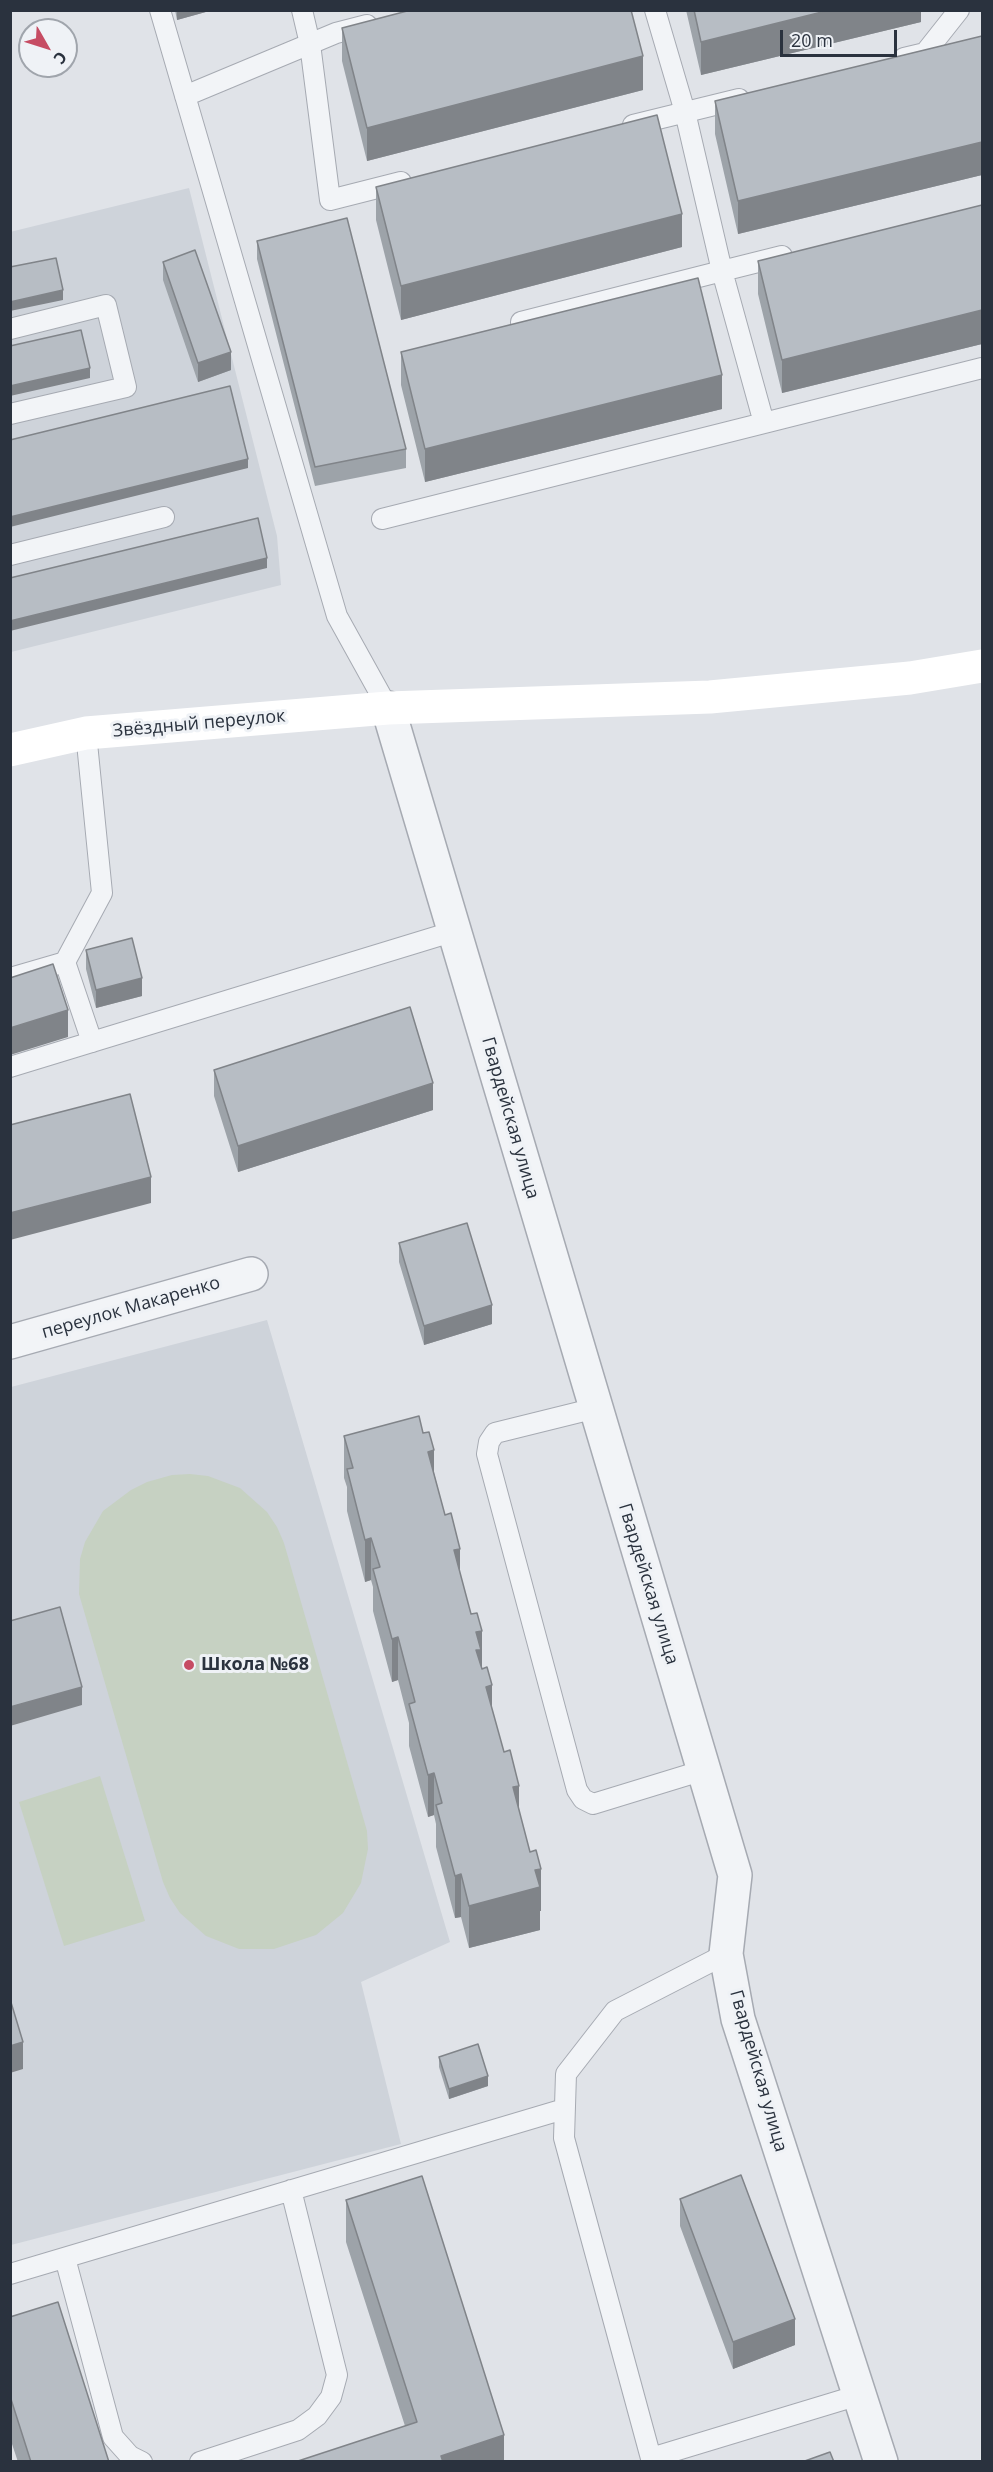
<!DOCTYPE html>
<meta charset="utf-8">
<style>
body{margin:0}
#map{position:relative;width:993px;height:2472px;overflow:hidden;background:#e0e3e8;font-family:"Open Sans",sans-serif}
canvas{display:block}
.frame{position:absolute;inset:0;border:12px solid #2a323e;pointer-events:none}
.north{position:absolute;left:18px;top:18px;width:60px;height:60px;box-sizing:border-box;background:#eff2f6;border:2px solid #a0a5ac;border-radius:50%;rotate:129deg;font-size:16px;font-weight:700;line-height:24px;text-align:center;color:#2a323e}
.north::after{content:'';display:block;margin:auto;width:21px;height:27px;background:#c64c63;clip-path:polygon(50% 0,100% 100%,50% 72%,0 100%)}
.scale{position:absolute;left:780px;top:30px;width:117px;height:27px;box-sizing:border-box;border:3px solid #2a323e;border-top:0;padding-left:8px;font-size:18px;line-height:21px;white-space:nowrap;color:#2a323e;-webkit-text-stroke:4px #eff2f6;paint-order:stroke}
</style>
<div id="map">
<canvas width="993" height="2472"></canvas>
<div class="frame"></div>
<div class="north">С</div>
<div class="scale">20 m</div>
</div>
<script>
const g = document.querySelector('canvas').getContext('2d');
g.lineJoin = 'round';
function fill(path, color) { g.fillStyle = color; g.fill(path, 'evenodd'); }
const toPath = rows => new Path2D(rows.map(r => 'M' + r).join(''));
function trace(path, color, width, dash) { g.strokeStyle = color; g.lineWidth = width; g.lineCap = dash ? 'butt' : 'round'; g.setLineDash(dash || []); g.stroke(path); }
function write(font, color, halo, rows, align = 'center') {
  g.font = font + ' "Open Sans",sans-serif'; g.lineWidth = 6; g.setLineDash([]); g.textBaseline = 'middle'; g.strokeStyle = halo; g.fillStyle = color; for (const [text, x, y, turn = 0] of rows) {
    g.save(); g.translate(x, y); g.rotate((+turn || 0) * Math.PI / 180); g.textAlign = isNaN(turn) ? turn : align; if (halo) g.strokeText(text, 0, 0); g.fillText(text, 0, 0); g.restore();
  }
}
const built = toPath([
 [189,188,277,536,281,585,11,652,10,232],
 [267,1320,450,1942,361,1982,401,2144,11,2245,11,1387]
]);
const green = toPath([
 [190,1474,208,1476,240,1488,267,1512,277,1527,284,1543,367,1831,368,1849,361,1883,343,1913,316,1935,274,1949,239,1949,206,1936,180,1913,170,1898,163,1882,79,1594,80,1559,85,1542,103,1511,131,1490,147,1482,172,1475],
 [100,1776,145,1921,64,1946,19,1802]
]);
const lane = toPath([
 [160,10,337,616,388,708],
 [302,10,310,44,330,200,401,182],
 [655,10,685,112,722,271,782,256],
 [904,58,925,53,959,10],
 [185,96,336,33,367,25],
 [633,125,739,99],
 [521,322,722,271,764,423,982,368],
 [10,329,106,305,126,387,10,414],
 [382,519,764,423],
 [10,555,164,517],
 [65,962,92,1042],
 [10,978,65,962,102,893,86,733],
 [10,1067,455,931],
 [596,1408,495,1433,489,1442,487,1454,577,1790,583,1799,593,1804,704,1770],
 [65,2258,113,2437,130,2456,142,2462],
 [10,2274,564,2109],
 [651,2458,859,2395],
 [200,2462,298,2430,317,2416,331,2397,337,2375,291,2190],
 [652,2462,564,2138,566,2074,615,2011,726,1954]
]);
const street = toPath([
 [388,708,735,1875,726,1954,738,2019,881,2462],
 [10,1342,251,1274]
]);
const secondary = toPath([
 [10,750,86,733,388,708,710,697,910,678,982,666]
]);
const wall = toPath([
 [175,10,213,10,177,20],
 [686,10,921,10,921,22,701,75],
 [342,28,643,90,367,161,342,61],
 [982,36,982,175,738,234,715,134,715,101],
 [376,187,682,247,401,320,376,220],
 [982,205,982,344,782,393,758,294,758,261],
 [257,241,406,449,406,468,315,486,257,259],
 [163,262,231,370,198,382,163,280],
 [401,352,722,409,425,482,401,385],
 [86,950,142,996,96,1008,86,969],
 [214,1070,433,1110,238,1172,214,1096],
 [399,1243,492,1324,424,1345,399,1262],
 [344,1436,434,1473,460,1573,492,1710,519,1809,541,1911,540,1911,540,1930,469,1948,461,1917,455,1918,436,1847,436,1824,434,1815,428,1817,409,1746,409,1723,398,1680,392,1682,373,1611,373,1587,371,1580,365,1582,347,1511,347,1487,344,1478],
 [439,2057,488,2086,449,2099,439,2067],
 [680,2199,795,2345,733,2369,680,2226],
 [346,2200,504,2462,405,2426,346,2242],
 [10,2317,109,2462,18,2462,10,2438]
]);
const shadedWall = toPath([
 [177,10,213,10,177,20],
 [830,10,921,10,921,22,701,75,701,42],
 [643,56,643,90,367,161,367,128],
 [982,142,982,175,738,234,738,201],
 [682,214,682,247,401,320,401,286],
 [63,290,63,300,10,311,10,302],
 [982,310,982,344,782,393,782,360],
 [231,352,231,370,198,382,198,363],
 [90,368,90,378,10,396,10,386],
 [722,375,722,409,425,482,425,449],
 [248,459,248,468,10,527,10,517],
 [267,558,267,568,10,631,10,621],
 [142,978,142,996,96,1008,96,990],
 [68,1010,68,1037,10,1055,10,1028],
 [433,1083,433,1110,238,1172,238,1146],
 [151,1177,151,1203,10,1240,10,1213],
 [492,1305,492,1324,424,1345,424,1326],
 [434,1450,434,1492,428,1452],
 [371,1538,371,1580,365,1582,365,1540],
 [460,1549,460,1591,454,1550],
 [482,1631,482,1673,476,1693,476,1632],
 [398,1637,398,1680,392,1682,392,1639],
 [492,1685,492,1727,486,1687],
 [82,1687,82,1705,10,1726,10,1707],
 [434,1773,434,1815,428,1817,428,1775],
 [519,1786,519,1828,513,1787],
 [541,1869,541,1911,540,1911,540,1930,469,1948,469,1906,535,1870],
 [461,1874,461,1917,455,1918,455,1876],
 [23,2042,23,2069,10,2073,10,2046],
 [488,2076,488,2086,449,2099,449,2089],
 [795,2319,795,2345,733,2369,733,2342],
 [504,2435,504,2462,441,2462,441,2456]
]);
const building = toPath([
 [411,10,631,10,643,56,367,128,342,28,411,10],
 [694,10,830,10,701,42,694,10],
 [982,36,982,142,738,201,715,101,982,36],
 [657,115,682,214,401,286,376,187,657,115],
 [982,205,982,310,782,360,758,261,982,205],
 [347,218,406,449,315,467,257,241,347,218],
 [195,250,231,352,198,363,163,262,195,250],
 [56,258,63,290,10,302,10,267,56,258],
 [698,278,722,375,425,449,401,352,698,278],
 [81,330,90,368,10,386,10,346,81,330],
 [230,386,248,459,10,517,10,440,230,386],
 [258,518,267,558,10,621,10,578,258,518],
 [132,938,142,978,96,990,86,950,132,938],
 [53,964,68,1010,10,1028,10,978,53,964],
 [410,1007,433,1083,238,1146,214,1070,410,1007],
 [130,1094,151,1177,10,1213,10,1125,130,1094],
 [467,1223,492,1305,424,1326,399,1243,467,1223],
 [419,1416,423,1433,429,1432,434,1450,428,1452,445,1515,451,1513,460,1549,454,1550,471,1614,477,1613,482,1631,476,1632,481,1650,476,1650,482,1669,487,1667,492,1685,486,1687,504,1752,510,1750,519,1786,513,1787,530,1852,536,1850,541,1869,535,1870,540,1887,469,1906,461,1874,455,1876,436,1805,442,1803,434,1773,428,1775,409,1704,415,1702,398,1637,392,1639,373,1569,380,1567,371,1538,365,1540,347,1469,353,1468,344,1436,419,1416],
 [60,1607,82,1687,10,1707,10,1621,60,1607],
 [10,1999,23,2042,10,2046,10,1999],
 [478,2044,488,2076,449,2089,439,2057,478,2044],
 [741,2175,795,2319,733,2342,680,2199,741,2175],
 [422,2176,504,2435,441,2456,443,2462,295,2462,417,2422,346,2200,422,2176],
 [58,2302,109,2462,31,2462,10,2396,10,2317,58,2302],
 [830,2452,834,2462,802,2462,830,2452]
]);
const markers = [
 [189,1665,6,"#c64c63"]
];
const streetNames = [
 ["Звёздный переулок",199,724,-5],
 ["Гвардейская улица",510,1118,74],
 ["переулок Макаренко",131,1308,-16],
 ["Гвардейская улица",648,1584,73],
 ["Гвардейская улица",758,2071,74]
];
const poiNames = [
 ["Школа №68",201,1665]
];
fill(built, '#ced3da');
fill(green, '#c6d1c2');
trace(lane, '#a6aab2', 22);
trace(street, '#a6aab2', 36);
trace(lane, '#f2f4f7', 20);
trace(street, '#f2f4f7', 33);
trace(secondary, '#fff', 33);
fill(wall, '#9da3a9');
fill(shadedWall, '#808489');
fill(building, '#b7bdc4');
trace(building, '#808489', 1.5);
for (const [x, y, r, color] of markers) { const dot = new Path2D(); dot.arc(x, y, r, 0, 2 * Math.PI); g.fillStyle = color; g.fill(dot); trace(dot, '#eff2f6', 2); }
write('18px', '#2a323e', '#eff2f6', streetNames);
write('bold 18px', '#2a323e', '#eff2f6', poiNames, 'left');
</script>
